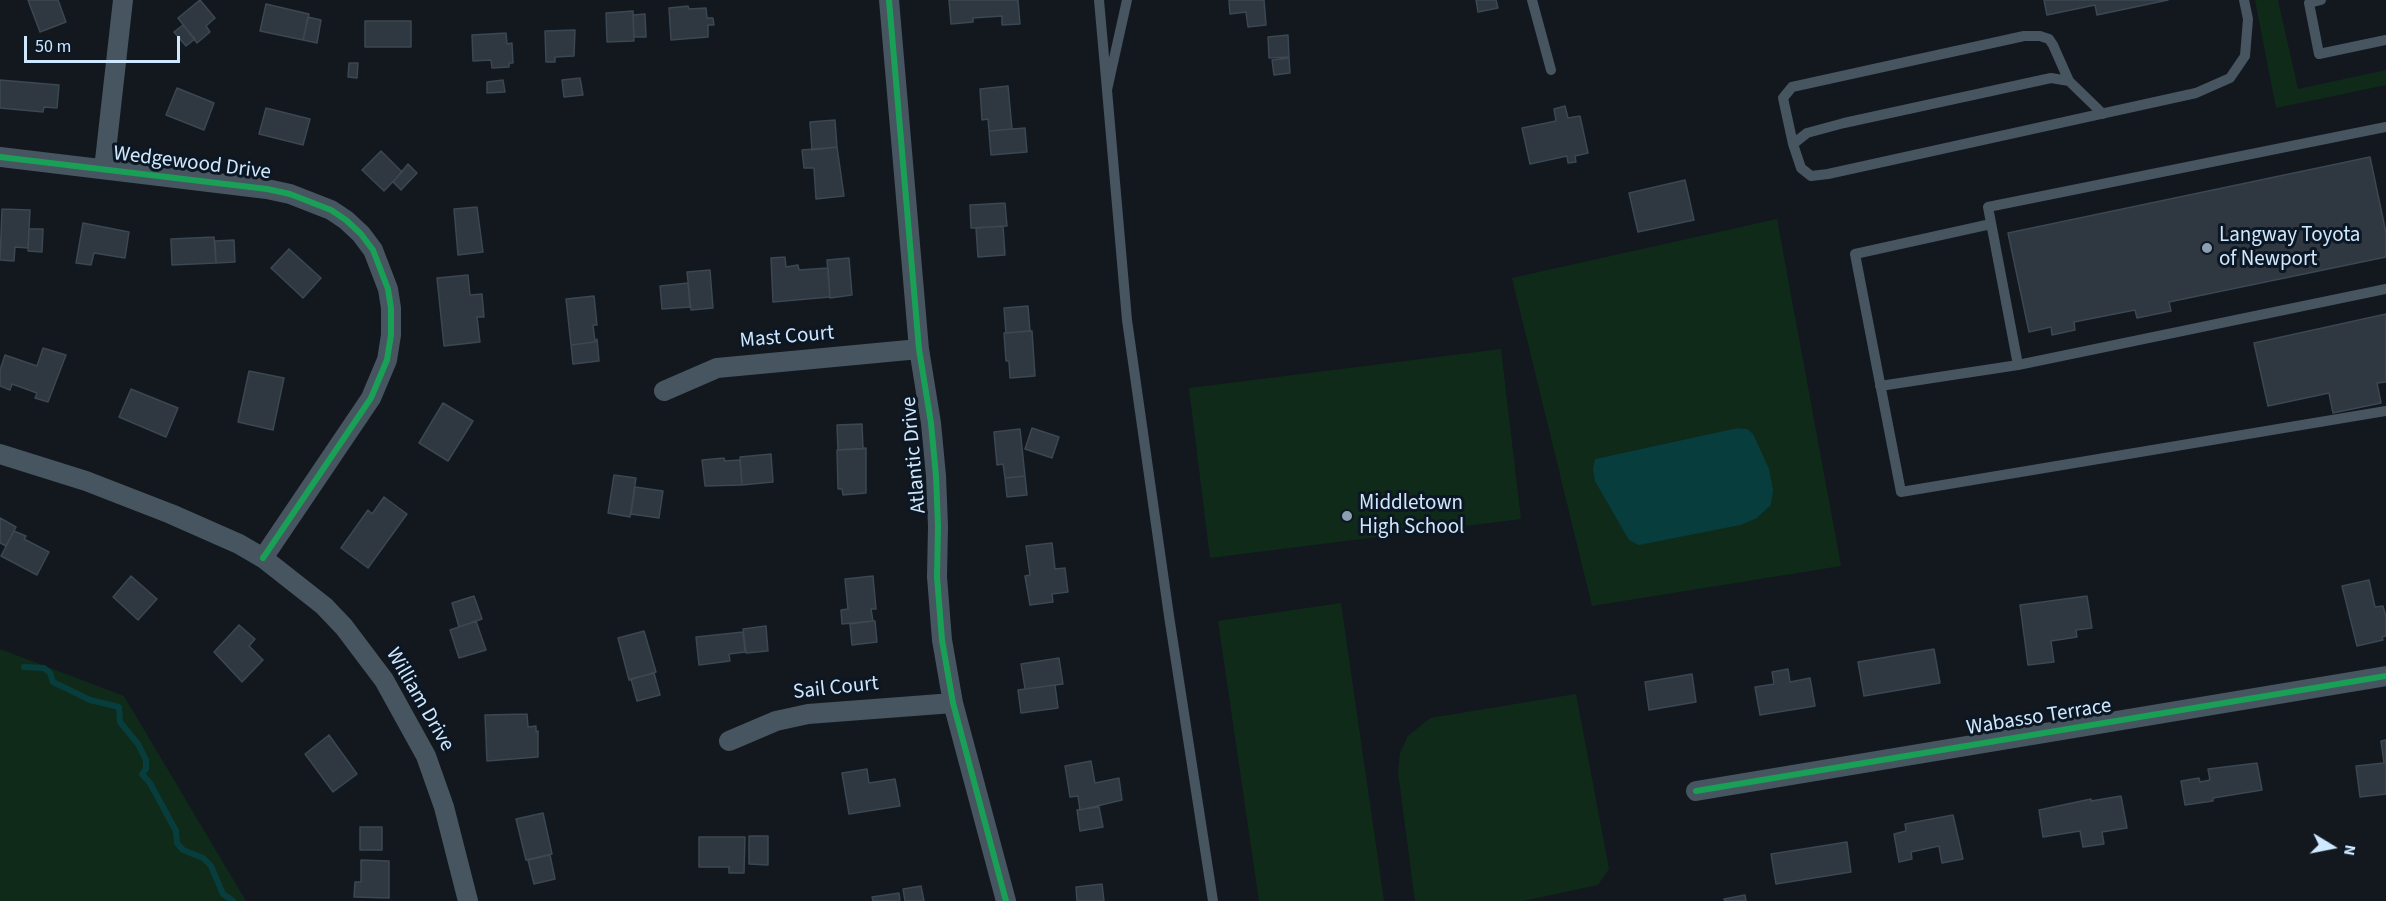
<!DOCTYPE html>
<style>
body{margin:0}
#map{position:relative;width:2386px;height:901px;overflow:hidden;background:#12181e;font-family:"Source Sans 3",sans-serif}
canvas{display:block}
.north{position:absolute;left:2302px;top:817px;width:60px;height:60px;-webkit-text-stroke:4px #0d1723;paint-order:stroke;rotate:100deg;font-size:16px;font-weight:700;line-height:24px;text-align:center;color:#cee8ff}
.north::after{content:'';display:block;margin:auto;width:21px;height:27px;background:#cee8ff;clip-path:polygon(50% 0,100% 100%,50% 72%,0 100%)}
.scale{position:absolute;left:24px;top:36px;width:156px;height:27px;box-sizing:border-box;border:3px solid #cee8ff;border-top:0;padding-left:8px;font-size:18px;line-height:21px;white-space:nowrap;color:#cee8ff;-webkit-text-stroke:4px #0d1723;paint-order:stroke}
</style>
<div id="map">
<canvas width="2386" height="901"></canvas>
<div class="north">N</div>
<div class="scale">50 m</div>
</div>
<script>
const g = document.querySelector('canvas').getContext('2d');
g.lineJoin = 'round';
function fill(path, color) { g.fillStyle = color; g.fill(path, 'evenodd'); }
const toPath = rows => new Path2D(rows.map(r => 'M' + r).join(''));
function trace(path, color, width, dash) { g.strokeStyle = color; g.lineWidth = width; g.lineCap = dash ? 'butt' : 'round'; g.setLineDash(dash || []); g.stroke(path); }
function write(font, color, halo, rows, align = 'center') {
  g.font = font + ' "Source Sans 3",sans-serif'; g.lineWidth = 6; g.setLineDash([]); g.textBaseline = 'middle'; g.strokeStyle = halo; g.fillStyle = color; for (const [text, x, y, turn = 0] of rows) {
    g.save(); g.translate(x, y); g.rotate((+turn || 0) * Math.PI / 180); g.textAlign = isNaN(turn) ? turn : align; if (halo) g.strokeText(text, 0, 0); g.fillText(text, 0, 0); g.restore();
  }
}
const green = toPath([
 [2255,0,2278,0,2298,89,2386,70,2386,85,2276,108],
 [1777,219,1841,566,1592,606,1512,278],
 [1737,428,1747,429,1772,499,1771,505,1757,518,1595,459],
 [1501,349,1521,519,1210,558,1189,388],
 [1341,603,1384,901,1259,901,1218,621],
 [0,649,124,696,246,901,0,901],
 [1576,694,1609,869,1598,885,1523,901,1415,901,1398,772,1400,753,1408,736,1430,718]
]);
const water = toPath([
 [1737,428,1747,429,1753,434,1769,469,1773,490,1771,505,1757,518,1740,525,1639,545,1629,540,1595,481,1593,469,1595,459]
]);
const stream = toPath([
 [24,667,44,668,50,673,53,682,90,700,119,707,120,722,138,744,146,760,146,769,142,774,150,783,176,831,177,843,183,850,203,858,211,866,223,894,233,901]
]);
const building = toPath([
 [28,0,58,0,66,22,40,32,28,0],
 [200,0,215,18,206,26,210,32,197,43,178,18,200,0],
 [949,0,1018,0,1020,24,1002,25,1002,16,973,18,973,22,951,24,949,0],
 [1229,0,1264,0,1266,25,1248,27,1246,12,1230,14,1229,0],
 [1476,0,1496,0,1498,8,1478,12,1476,0],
 [2044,0,2168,0,2097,15,2095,5,2047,15,2044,0],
 [266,4,309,14,303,40,260,31,266,4],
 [688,6,689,9,706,8,707,18,713,18,714,25,708,25,708,37,671,40,669,8,688,6],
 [633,11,634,41,607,42,606,13,633,11],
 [645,14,646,37,634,37,633,15,645,14],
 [308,17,321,20,317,43,303,40,308,17],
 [365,21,411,21,411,47,365,47,365,21],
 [183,25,195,39,186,46,174,32,183,25],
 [575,30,574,56,555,57,555,62,546,62,545,31,575,30],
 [506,33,507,44,512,43,513,63,509,63,509,67,492,68,491,60,473,61,472,35,506,33],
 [1288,35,1289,57,1269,58,1268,37,1288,35],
 [1289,58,1290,73,1274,75,1272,60,1289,58],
 [349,63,358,63,357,78,348,77,349,63],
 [580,78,583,95,564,97,562,80,580,78],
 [0,80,59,85,57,108,44,107,43,112,0,108,0,80],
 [503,80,505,92,487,93,487,82,503,80],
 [1008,86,1012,129,989,131,988,119,982,120,980,89,1008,86],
 [177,88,214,103,204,130,166,115,177,88],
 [1565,106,1568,118,1580,116,1588,153,1575,156,1576,162,1568,163,1567,156,1530,164,1522,128,1556,121,1554,109,1565,106],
 [266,108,310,119,303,145,259,134,266,108],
 [835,120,837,147,812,150,810,122,835,120],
 [1025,128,1027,152,991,155,989,131,1025,128],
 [837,147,844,196,816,199,814,168,804,168,802,150,837,147],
 [381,151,402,172,384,191,362,170,381,151],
 [2370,157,2386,233,2386,257,2169,302,2171,311,2137,318,2135,310,2074,322,2075,330,2052,335,2051,327,2029,332,2008,233,2370,157],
 [408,164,417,173,401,190,393,182,408,164],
 [1685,180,1694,220,1638,232,1629,193,1685,180],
 [1005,203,1007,226,971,228,970,205,1005,203],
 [477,207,483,252,458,255,454,209,477,207],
 [2,209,30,210,28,248,15,247,14,261,0,260,2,209],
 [83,223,129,232,125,258,94,253,91,265,76,263,83,223],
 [1003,226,1005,255,978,257,976,228,1003,226],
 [29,229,43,229,42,252,28,251,29,229],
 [214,237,216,263,172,265,171,239,214,237],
 [234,240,235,262,216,263,215,241,234,240],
 [289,249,321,278,303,298,271,268,289,249],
 [785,257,786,267,798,265,799,270,828,268,830,297,773,302,771,258,785,257],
 [849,258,852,295,830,298,827,260,849,258],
 [710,270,713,308,691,310,687,272,710,270],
 [468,275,470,295,482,294,484,317,477,317,480,342,444,346,437,278,468,275],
 [688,283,690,307,662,309,660,286,688,283],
 [594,296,597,325,593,325,595,342,571,345,566,299,594,296],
 [1028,306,1030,331,1006,333,1004,308,1028,306],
 [2386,314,2386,382,2377,383,2381,403,2333,413,2329,393,2268,406,2254,343,2386,314],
 [1032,331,1035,376,1010,378,1009,361,1006,361,1004,333,1032,331],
 [597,339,599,361,573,364,571,345,595,342,597,339],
 [43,348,66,355,48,402,35,398,37,393,12,384,10,390,0,386,0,370,5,355,37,366,43,348],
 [249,371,284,378,273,430,238,422,249,371],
 [131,389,178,408,166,437,119,417,131,389],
 [443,403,473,421,448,461,419,443,443,403],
 [862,424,863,449,838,450,837,425,862,424],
 [1032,428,1059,437,1052,458,1025,449,1032,428],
 [1020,429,1025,476,1005,478,1003,464,997,465,994,432,1020,429],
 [866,448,866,493,843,495,842,489,838,489,837,450,866,448],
 [771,454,773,482,742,485,740,457,771,454],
 [724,458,725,461,740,460,742,485,705,486,702,460,724,458],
 [614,475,636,478,630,517,608,513,614,475],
 [1025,476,1027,495,1007,497,1005,478,1025,476],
 [635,487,663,491,659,518,631,514,635,487],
 [384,497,407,514,368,568,341,548,368,510,372,514,384,497],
 [0,518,16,527,6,546,0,543,0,518],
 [14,531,26,536,24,539,49,552,37,575,1,556,14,531],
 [1052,543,1055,569,1065,568,1068,592,1052,594,1053,602,1030,605,1025,576,1030,575,1026,546,1052,543],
 [131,576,157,599,138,620,113,597,131,576],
 [873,576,876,609,871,609,873,621,842,624,841,610,848,609,845,579,873,576],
 [2369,580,2375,607,2383,606,2386,617,2386,636,2382,637,2383,640,2357,646,2342,586,2369,580],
 [474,596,482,619,459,627,452,603,474,596],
 [2087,596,2092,628,2076,630,2077,637,2051,641,2054,662,2028,665,2020,605,2087,596],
 [476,621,486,650,459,658,450,630,476,621],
 [873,621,875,621,877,642,852,645,850,624,873,621],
 [239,625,255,639,249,646,263,660,242,682,214,652,239,625],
 [766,626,768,651,746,653,743,629,766,626],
 [644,631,656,672,629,680,618,638,644,631],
 [743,632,745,652,729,654,730,661,699,665,696,637,743,632],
 [1934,649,1940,683,1864,696,1858,662,1934,649],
 [1059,658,1063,684,1025,689,1021,664,1059,658],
 [1788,669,1790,682,1810,678,1815,706,1760,715,1755,687,1774,684,1772,672,1788,669],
 [654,673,660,695,637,701,631,679,654,673],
 [1692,674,1696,702,1649,710,1645,682,1692,674],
 [1055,685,1058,708,1021,713,1018,690,1055,685],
 [527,714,528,727,536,726,536,732,538,731,538,757,487,761,485,715,527,714],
 [329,735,357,774,333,792,305,754,329,735],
 [2386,740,2386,794,2360,797,2356,766,2384,763,2381,741,2386,740],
 [1091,761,1095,783,1119,778,1122,800,1080,810,1078,796,1070,797,1065,766,1091,761],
 [2257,763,2262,790,2213,798,2213,801,2185,805,2181,781,2199,778,2200,782,2210,780,2208,769,2257,763],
 [867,769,869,783,895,779,900,806,849,814,842,773,867,769],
 [2121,796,2127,828,2102,832,2104,844,2083,847,2080,831,2043,837,2039,810,2091,799,2091,801,2121,796],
 [1099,807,1103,827,1080,831,1077,810,1099,807],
 [543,813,552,854,526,860,516,819,543,813],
 [1953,815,1963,859,1942,863,1939,846,1911,852,1912,859,1899,862,1894,834,1906,831,1905,824,1953,815],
 [360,827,382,827,382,850,360,850,360,827],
 [749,836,768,836,768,865,749,864,749,836],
 [699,837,745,837,744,873,729,873,729,867,699,867,699,837],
 [1847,842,1851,872,1776,884,1771,854,1847,842],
 [550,855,555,879,534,884,528,860,550,855],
 [361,860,389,861,389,898,354,897,355,882,361,882,361,860],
 [1102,884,1104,901,1077,901,1076,887,1102,884],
 [921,886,924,901,905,901,903,889,921,886],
 [899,893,900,901,873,901,872,897,899,893],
 [1745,895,1746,901,1725,901,1724,899,1745,895]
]);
const lane = toPath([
 [1099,0,1107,90,1127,0],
 [1532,0,1551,70],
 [2321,0,2309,3,2319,54,2386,40],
 [2069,81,2051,78,1844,123,1807,133,1793,144,1801,168,1811,176,1828,174,2196,93,2230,78,2245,56,2248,19,2244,0],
 [1107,90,1127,320,1169,616,1213,901],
 [2386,127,1988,207,2018,365,2386,289],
 [1793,144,1783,98,1792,87,2024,36,2040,36,2049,39,2053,45,2069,81,2103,114],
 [1991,224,1855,254,1901,492,2386,411],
 [1880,386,2018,365]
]);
const street = toPath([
 [889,0,919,349,931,423,936,476,938,526,937,577,942,640,953,703,1006,901],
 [0,157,267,189,290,194,331,210,346,220,361,234,373,250,388,289,391,308,391,335,387,360,371,398,263,558],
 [104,169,123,0],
 [664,391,717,368,919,349],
 [0,454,86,481,171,514,239,544,263,558,324,606,344,627,384,680,426,756,444,807,468,901],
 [729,741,776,721,808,714,953,703],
 [1696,791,2386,676]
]);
const cycleway = toPath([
 [889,0,919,349,931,423,936,476,938,526,937,577,942,640,953,703,1006,901],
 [0,157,267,189,290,194,331,210,346,220,361,234,373,250,388,289,391,308,391,335,387,360,371,398,263,558],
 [1696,791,2386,676]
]);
const markers = [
 [2207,248,6,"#8c9fb0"],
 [1347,516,6,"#8c9fb0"]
];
const streetNames = [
 ["Wedgewood Drive",192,164,7],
 ["Mast Court",787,338,-5],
 ["Atlantic Drive",915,455,-95],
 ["Sail Court",836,689,-6],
 ["William Drive",419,700,60],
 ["Wabasso Terrace",2039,718,-9]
];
const poiNames = [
 ["Langway Toyota",2219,236],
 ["of Newport",2219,260],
 ["Middletown",1359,504],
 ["High School",1359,528]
];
fill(green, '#102a1a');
fill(water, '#083d3d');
trace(stream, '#083d3d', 6);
fill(building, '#2f3840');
trace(building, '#3b4752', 1.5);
trace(lane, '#46555f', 10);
trace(street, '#46555f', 20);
trace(cycleway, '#1a9f57', 6);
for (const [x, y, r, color] of markers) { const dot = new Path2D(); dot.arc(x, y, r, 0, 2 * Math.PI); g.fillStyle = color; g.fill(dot); trace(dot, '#0d1723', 2); }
write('21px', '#cee8ff', '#0d1723', streetNames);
write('21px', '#cee8ff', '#0d1723', poiNames, 'left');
</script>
